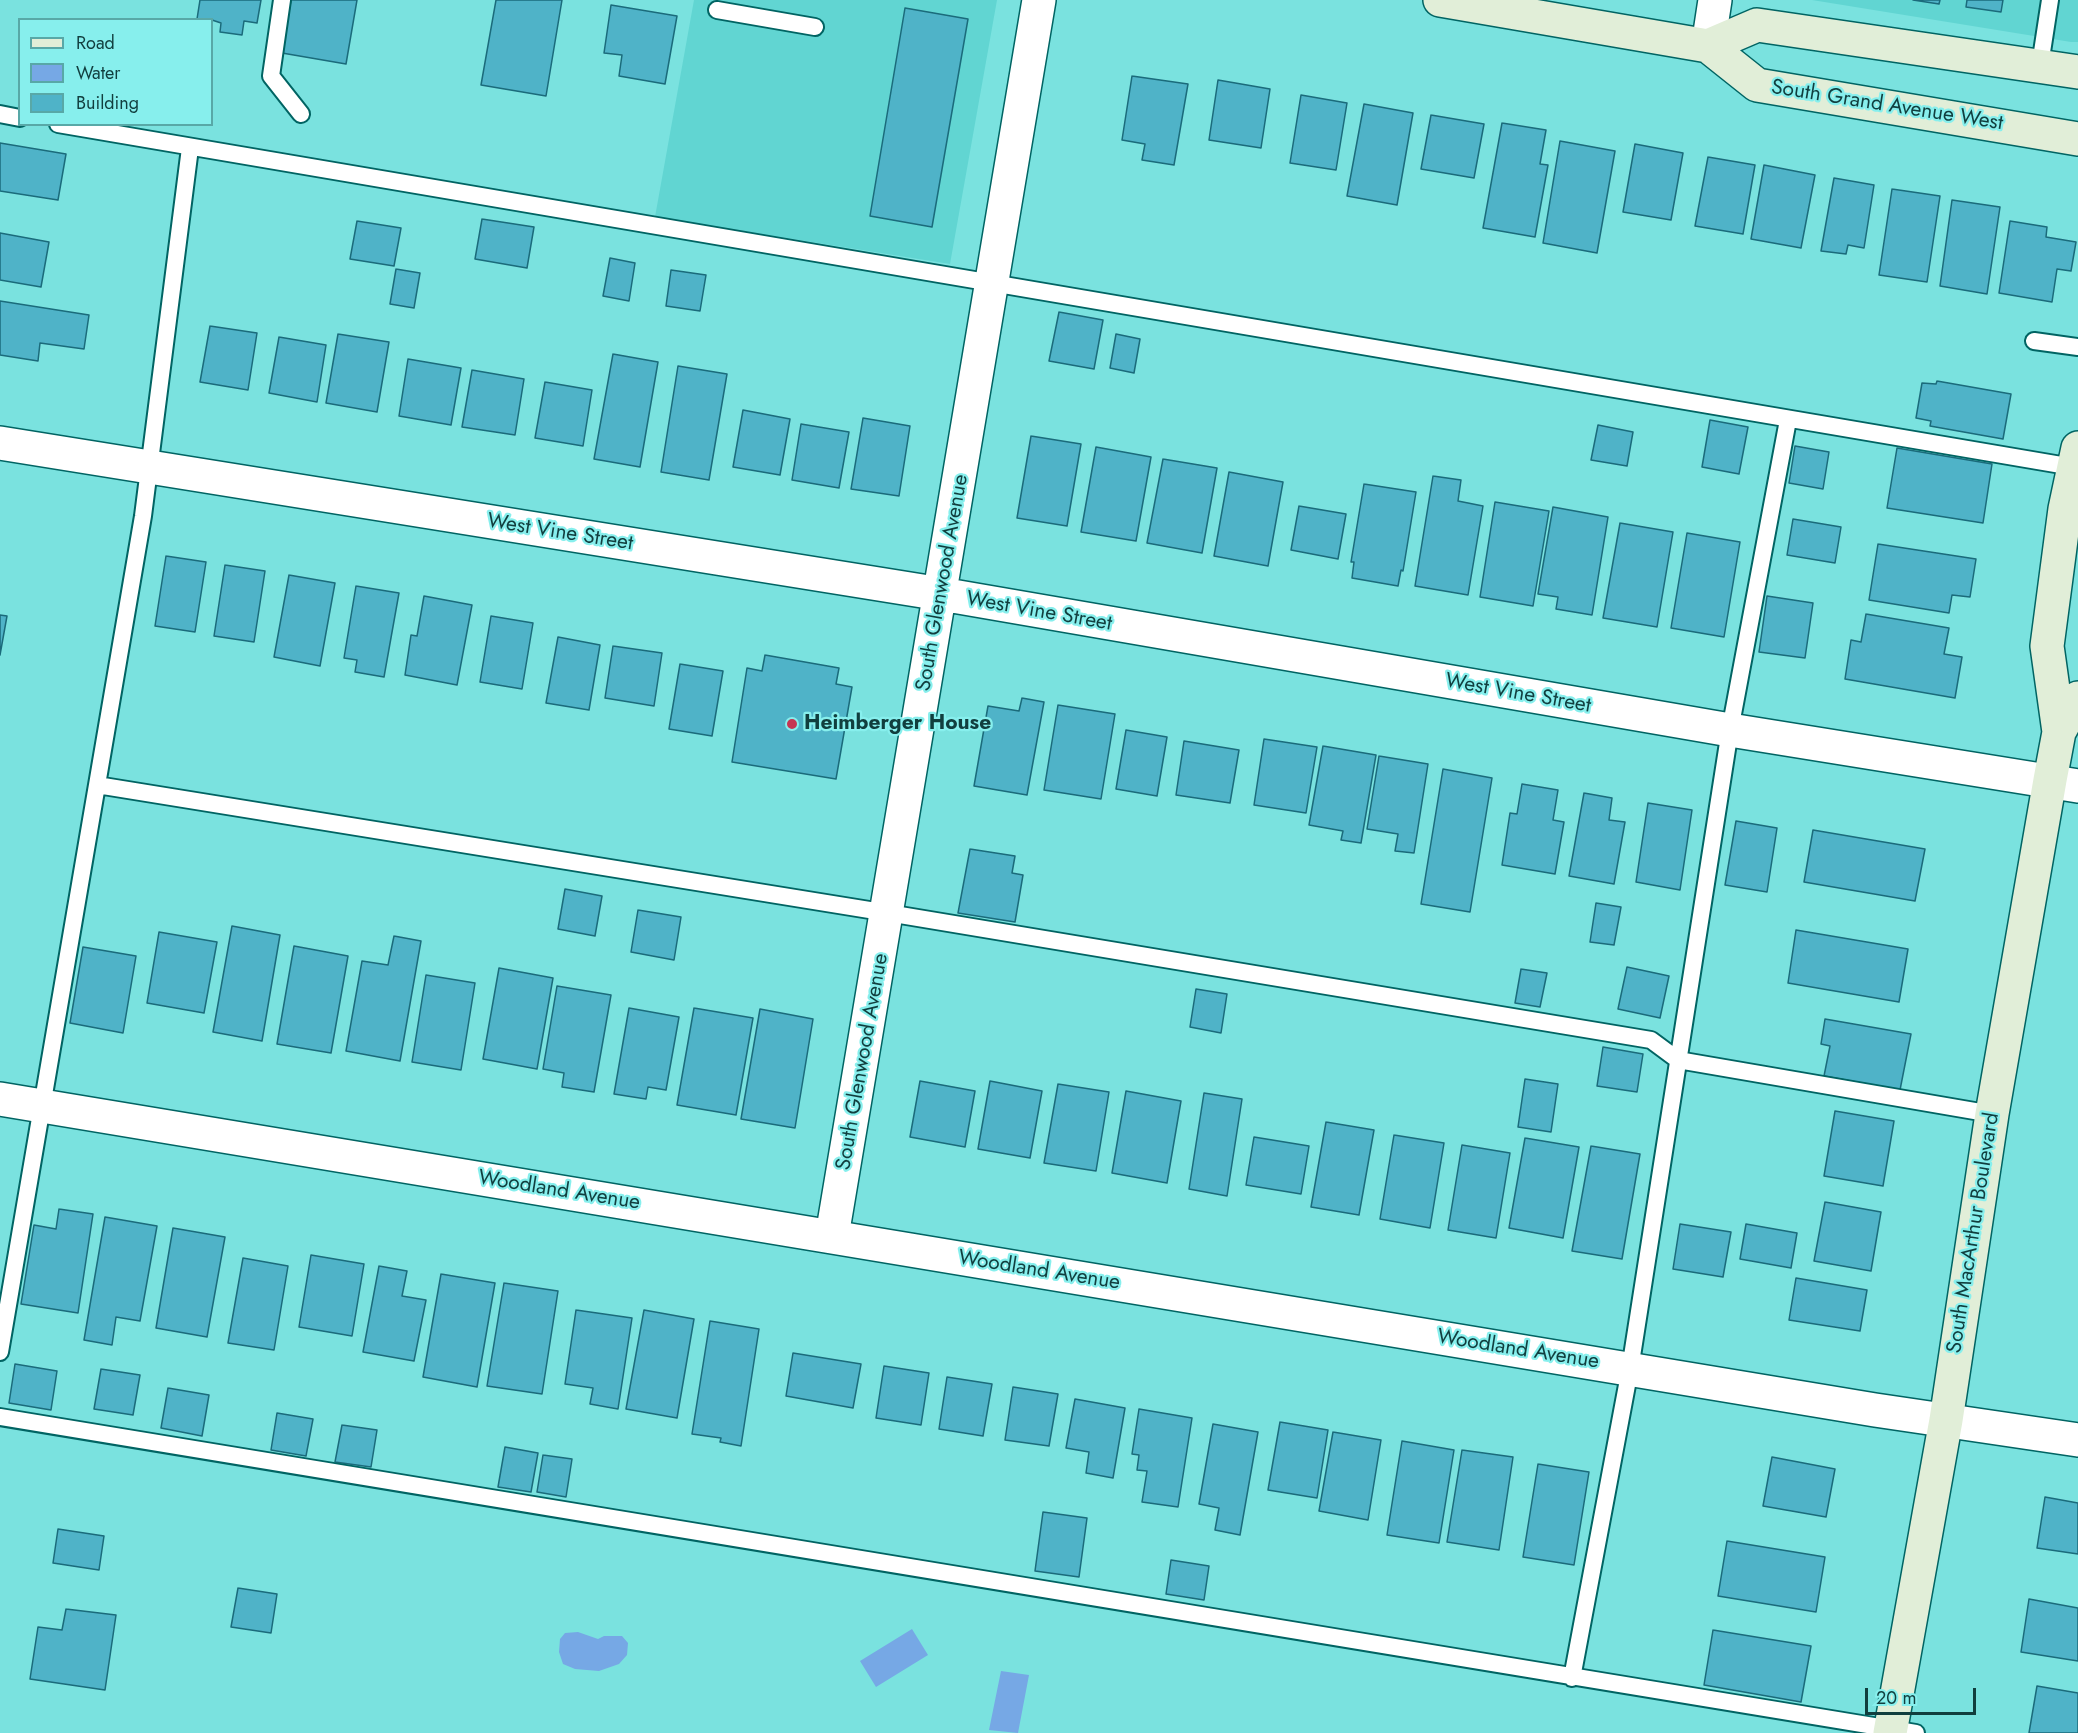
<!DOCTYPE html>
<style>
body{margin:0}
#map{position:relative;width:2078px;height:1733px;overflow:hidden;background:#7ae2df;font-family:Jost,sans-serif}
canvas{display:block}
.legend{position:absolute;left:18px;top:18px;width:195px;height:108px;box-sizing:border-box;background:#87efed;border:2px solid #58a8a7;margin:0;padding:8px 10px;list-style:none;font-size:18px;color:#113e3e}
.legend li{display:flex;align-items:center;gap:12px;height:30px}
.legend b{width:30px;border:2px solid #58a8a7}
.scale{position:absolute;left:1865px;top:1688px;width:111px;height:27px;box-sizing:border-box;border:3px solid #113e3e;border-top:0;padding-left:8px;font-size:18px;line-height:21px;white-space:nowrap;color:#113e3e;-webkit-text-stroke:4px #87efed;paint-order:stroke}
</style>
<div id="map">
<canvas width="2078" height="1733"></canvas>
<ul class="legend">
<li><b style="height:8px;background:#e1eed8"></b>Road</li>
<li><b style="height:16px;background:#76a8e5"></b>Water</li>
<li><b style="height:16px;background:#4fb3c8"></b>Building</li>
</ul>
<div class="scale">20 m</div>
</div>
<script>
const g = document.querySelector('canvas').getContext('2d');
g.lineJoin = 'round';
function fill(path, color) { g.fillStyle = color; g.fill(path, 'evenodd'); }
const toPath = rows => new Path2D(rows.map(r => 'M' + r).join(''));
function trace(path, color, width, dash) { g.strokeStyle = color; g.lineWidth = width; g.lineCap = dash ? 'butt' : 'round'; g.setLineDash(dash || []); g.stroke(path); }
function write(font, color, halo, rows, align = 'center') {
  g.font = font + ' Jost,sans-serif'; g.lineWidth = 4.5; g.setLineDash([]); g.textBaseline = 'middle'; g.strokeStyle = halo; g.fillStyle = color; for (const [text, x, y, turn = 0] of rows) {
    g.save(); g.translate(x, y); g.rotate((+turn || 0) * Math.PI / 180); g.textAlign = isNaN(turn) ? turn : align; if (halo) g.strokeText(text, 0, 0); g.fillText(text, 0, 0); g.restore();
  }
}
const built = toPath([
 [694,0,997,0,950,264,655,217],
 [1812,0,2078,0,2078,42,2071,42]
]);
const water = toPath([
 [912,1629,928,1655,876,1687,860,1661],
 [578,1632,598,1639,604,1636,622,1636,628,1643,627,1655,619,1664,599,1671,575,1669,563,1664,559,1652,560,1639,565,1633],
 [1001,1671,1029,1675,1018,1733,989,1730]
]);
const building = toPath([
 [200,0,261,0,257,23,244,21,242,35,220,32,221,23,212,20,197,19,200,0],
 [291,0,357,0,346,64,282,53,291,0],
 [496,0,562,0,546,96,481,85,496,0],
 [1913,0,1940,0,1939,4,1913,0],
 [1967,0,2003,0,2001,12,1966,7,1967,0],
 [611,5,677,16,665,84,619,76,622,55,604,53,611,5],
 [905,8,968,19,932,227,870,216,905,8],
 [1132,76,1188,84,1174,165,1142,160,1145,144,1122,140,1132,76],
 [1218,80,1270,89,1261,148,1209,140,1218,80],
 [1301,95,1347,103,1336,170,1290,163,1301,95],
 [1364,104,1413,113,1397,205,1347,196,1364,104],
 [1431,115,1484,124,1474,178,1421,169,1431,115],
 [1502,123,1546,130,1540,164,1548,165,1535,237,1483,228,1502,123],
 [1560,141,1615,151,1597,253,1543,243,1560,141],
 [0,143,66,154,58,200,0,191,0,143],
 [1635,144,1683,153,1671,220,1623,212,1635,144],
 [1708,157,1755,165,1743,234,1695,226,1708,157],
 [1764,165,1815,175,1801,248,1751,239,1764,165],
 [1834,178,1874,185,1864,248,1848,245,1846,254,1821,251,1834,178],
 [1892,189,1940,196,1927,282,1879,275,1892,189],
 [1952,200,2000,207,1987,294,1940,286,1952,200],
 [482,219,534,227,527,268,475,259,482,219],
 [357,221,401,228,394,266,350,259,357,221],
 [2010,221,2047,227,2046,237,2076,242,2071,271,2057,269,2052,302,1999,293,2010,221],
 [0,233,49,242,41,287,0,280,0,233],
 [610,258,635,263,629,301,603,296,610,258],
 [396,269,420,273,414,308,390,304,396,269],
 [671,270,706,275,700,311,666,306,671,270],
 [0,301,89,315,84,349,40,343,38,361,0,355,0,301],
 [1059,312,1103,320,1094,369,1049,361,1059,312],
 [210,326,257,333,248,390,200,382,210,326],
 [338,334,389,342,377,412,326,403,338,334],
 [1116,334,1140,339,1134,373,1110,368,1116,334],
 [279,337,326,345,317,402,269,393,279,337],
 [613,354,658,362,640,467,594,459,613,354],
 [408,359,461,368,451,425,399,416,408,359],
 [678,366,727,374,709,480,661,472,678,366],
 [472,370,524,379,515,435,462,427,472,370],
 [1937,381,2011,394,2003,439,1930,426,1931,421,1916,418,1922,383,1936,384,1937,381],
 [545,382,592,390,583,446,535,438,545,382],
 [743,410,790,419,780,475,733,467,743,410],
 [863,418,910,426,899,496,851,489,863,418],
 [1710,420,1748,427,1739,474,1702,467,1710,420],
 [801,424,849,432,839,488,792,480,801,424],
 [1598,425,1633,432,1627,466,1591,460,1598,425],
 [1031,436,1081,444,1067,526,1017,518,1031,436],
 [1795,446,1829,452,1823,489,1789,483,1795,446],
 [1096,447,1151,457,1136,541,1081,532,1096,447],
 [1897,448,1992,464,1983,523,1887,508,1897,448],
 [1163,459,1217,468,1202,553,1147,543,1163,459],
 [1229,472,1283,482,1268,566,1214,556,1229,472],
 [1433,476,1461,480,1458,501,1483,506,1468,595,1415,586,1433,476],
 [1364,484,1416,492,1403,571,1401,570,1398,586,1352,578,1354,562,1351,562,1364,484],
 [1495,502,1549,511,1533,606,1480,597,1495,502],
 [1299,506,1346,514,1338,559,1291,550,1299,506],
 [1553,507,1608,517,1592,615,1556,609,1558,597,1538,594,1553,507],
 [1793,519,1841,527,1835,563,1787,555,1793,519],
 [1620,523,1673,532,1657,627,1603,618,1620,523],
 [1687,533,1740,542,1724,637,1671,628,1687,533],
 [1878,544,1976,559,1970,597,1952,595,1949,613,1869,600,1878,544],
 [166,556,206,562,195,632,155,626,166,556],
 [225,565,265,571,254,642,214,636,225,565],
 [289,575,335,583,320,666,274,657,289,575],
 [356,586,399,593,384,677,355,672,357,660,344,658,356,586],
 [424,596,472,605,457,685,405,675,411,635,417,636,424,596],
 [1767,596,1813,603,1805,658,1759,652,1767,596],
 [1866,614,1949,628,1944,654,1962,657,1955,698,1845,679,1851,640,1861,642,1866,614],
 [0,615,7,616,0,655,0,615],
 [491,616,533,623,522,689,480,682,491,616],
 [558,637,600,645,589,710,546,703,558,637],
 [613,646,662,653,654,706,605,698,613,646],
 [765,655,839,668,836,684,852,687,836,779,732,762,747,668,762,671,765,655],
 [680,664,723,671,712,736,669,729,680,664],
 [1022,698,1044,702,1027,795,974,786,988,706,1019,711,1022,698],
 [1058,705,1115,714,1101,799,1044,790,1058,705],
 [1126,730,1167,737,1157,796,1116,789,1126,730],
 [1264,739,1317,747,1306,813,1254,805,1264,739],
 [1184,741,1239,750,1230,803,1176,795,1184,741],
 [1323,746,1376,755,1361,843,1341,840,1343,831,1309,825,1323,746],
 [1379,756,1428,764,1414,853,1395,851,1398,834,1367,829,1379,756],
 [1443,769,1492,778,1470,912,1421,904,1443,769],
 [1522,784,1558,790,1553,820,1564,822,1555,874,1502,865,1510,813,1517,814,1522,784],
 [1584,793,1612,798,1609,820,1625,822,1614,884,1569,876,1584,793],
 [1648,803,1692,810,1680,890,1636,882,1648,803],
 [1736,821,1777,828,1767,892,1725,885,1736,821],
 [1813,830,1925,849,1915,901,1804,882,1813,830],
 [970,849,1015,856,1012,873,1023,875,1015,922,958,913,970,849],
 [565,889,602,896,595,936,558,929,565,889],
 [1596,903,1621,907,1614,945,1590,942,1596,903],
 [638,910,681,917,674,960,631,952,638,910],
 [232,926,280,935,262,1041,213,1032,232,926],
 [1796,930,1908,949,1899,1002,1788,983,1796,930],
 [159,932,217,942,204,1013,147,1003,159,932],
 [394,936,421,941,400,1061,346,1051,362,961,388,965,394,936],
 [294,946,348,956,331,1053,277,1044,294,946],
 [83,947,136,956,123,1033,70,1023,83,947],
 [1627,967,1669,976,1660,1018,1618,1009,1627,967],
 [499,968,553,978,537,1069,483,1059,499,968],
 [1521,969,1547,973,1540,1007,1515,1003,1521,969],
 [426,975,475,983,461,1070,412,1062,426,975],
 [557,986,611,995,594,1092,562,1087,564,1073,543,1069,557,986],
 [1196,989,1227,994,1221,1033,1190,1027,1196,989],
 [629,1008,679,1017,666,1090,648,1087,646,1099,614,1094,629,1008],
 [694,1008,753,1018,736,1115,677,1105,694,1008],
 [760,1009,813,1019,795,1128,741,1119,760,1009],
 [1825,1019,1911,1034,1900,1090,1824,1076,1830,1046,1821,1044,1825,1019],
 [1603,1047,1643,1054,1637,1092,1597,1086,1603,1047],
 [1525,1079,1558,1084,1551,1132,1518,1127,1525,1079],
 [920,1081,975,1091,965,1147,910,1137,920,1081],
 [990,1081,1042,1091,1030,1158,978,1149,990,1081],
 [1058,1084,1109,1092,1096,1171,1044,1163,1058,1084],
 [1126,1091,1181,1101,1167,1183,1112,1173,1126,1091],
 [1204,1093,1242,1099,1227,1196,1189,1189,1204,1093],
 [1835,1111,1894,1121,1883,1186,1824,1176,1835,1111],
 [1326,1122,1374,1130,1359,1215,1311,1207,1326,1122],
 [1394,1135,1444,1143,1430,1228,1380,1219,1394,1135],
 [1254,1137,1309,1146,1301,1194,1246,1185,1254,1137],
 [1525,1138,1579,1147,1563,1238,1509,1228,1525,1138],
 [1462,1145,1510,1153,1496,1238,1448,1230,1462,1145],
 [1591,1146,1640,1154,1622,1259,1572,1251,1591,1146],
 [1825,1202,1881,1212,1871,1271,1814,1261,1825,1202],
 [59,1209,93,1214,78,1313,21,1304,34,1225,56,1229,59,1209],
 [105,1217,157,1226,140,1321,116,1317,112,1345,84,1340,105,1217],
 [1680,1224,1731,1232,1723,1277,1673,1269,1680,1224],
 [1746,1224,1797,1233,1791,1268,1740,1259,1746,1224],
 [173,1228,225,1237,207,1337,156,1328,173,1228],
 [311,1255,364,1264,352,1336,299,1327,311,1255],
 [243,1258,288,1266,274,1350,228,1343,243,1258],
 [379,1266,407,1271,402,1296,426,1300,414,1361,363,1352,379,1266],
 [441,1274,495,1283,477,1387,423,1377,441,1274],
 [1796,1278,1867,1290,1860,1331,1789,1320,1796,1278],
 [504,1283,558,1291,542,1394,487,1386,504,1283],
 [576,1310,632,1318,618,1409,590,1404,593,1388,565,1384,576,1310],
 [644,1310,694,1319,677,1418,626,1409,644,1310],
 [710,1321,759,1329,741,1446,720,1442,721,1438,692,1434,710,1321],
 [793,1353,861,1364,853,1408,786,1396,793,1353],
 [15,1364,57,1371,51,1410,9,1403,15,1364],
 [884,1366,929,1373,921,1425,876,1418,884,1366],
 [101,1369,140,1375,133,1415,94,1409,101,1369],
 [947,1377,992,1384,983,1436,939,1429,947,1377],
 [1013,1387,1058,1394,1049,1446,1005,1440,1013,1387],
 [168,1388,209,1395,202,1436,161,1428,168,1388],
 [1075,1399,1125,1408,1113,1478,1086,1473,1089,1452,1066,1448,1075,1399],
 [1139,1409,1192,1418,1178,1507,1142,1502,1147,1471,1137,1470,1139,1455,1132,1454,1139,1409],
 [277,1413,313,1419,306,1456,271,1450,277,1413],
 [1280,1422,1328,1430,1317,1498,1268,1490,1280,1422],
 [1213,1424,1258,1432,1240,1535,1215,1530,1219,1508,1199,1504,1213,1424],
 [342,1425,377,1430,371,1467,335,1462,342,1425],
 [1333,1432,1381,1440,1368,1520,1319,1511,1333,1432],
 [1402,1441,1454,1450,1439,1543,1387,1535,1402,1441],
 [505,1447,538,1453,531,1492,498,1487,505,1447],
 [1462,1450,1513,1457,1499,1550,1447,1542,1462,1450],
 [543,1455,572,1459,566,1497,537,1492,543,1455],
 [1772,1457,1835,1469,1826,1517,1763,1506,1772,1457],
 [1538,1464,1589,1472,1574,1565,1523,1557,1538,1464],
 [2045,1497,2078,1503,2078,1554,2037,1548,2045,1497],
 [1043,1512,1087,1518,1079,1577,1035,1571,1043,1512],
 [58,1529,104,1536,99,1570,53,1563,58,1529],
 [1727,1541,1825,1557,1816,1612,1718,1596,1727,1541],
 [1171,1560,1209,1566,1204,1600,1166,1594,1171,1560],
 [238,1588,277,1594,271,1633,231,1627,238,1588],
 [2029,1599,2078,1608,2078,1661,2021,1652,2029,1599],
 [66,1609,116,1615,105,1690,30,1679,38,1627,62,1630,66,1609],
 [1713,1630,1811,1646,1801,1702,1704,1685,1713,1630],
 [2037,1686,2078,1693,2078,1733,2029,1733,2037,1686]
]);
const lane = toPath([
 [282,0,271,76,301,114],
 [717,10,815,27],
 [2040,65,2050,0],
 [0,114,20,118],
 [58,124,2073,467],
 [2034,341,2078,347],
 [97,785,888,913,1651,1040,1678,1060,1992,1114],
 [0,1352,143,516,190,148],
 [0,1417,1916,1733],
 [1572,1678,1630,1369,1730,730,1788,420]
]);
const street = toPath([
 [1708,46,1715,0],
 [0,443,941,594,1730,730,2078,786],
 [0,1099,1875,1410,2078,1440],
 [832,1236,1039,0]
]);
const secondary = toPath([
 [1440,0,1708,46,1757,85,2078,139],
 [1708,46,1757,25,2078,72],
 [2059,732,2047,646,2065,509,2078,448],
 [1890,1733,1946,1420,1992,1114,2050,780,2059,732,2078,698]
]);
const markers = [
 [792,724,6,"#c53553"]
];
const streetNames = [
 ["South Grand Avenue West",1887,106,9],
 ["West Vine Street",560,533,9],
 ["South Glenwood Avenue",943,583,-80],
 ["West Vine Street",1039,612,10],
 ["West Vine Street",1518,694,10],
 ["South Glenwood Avenue",863,1062,-80],
 ["Woodland Avenue",559,1191,9],
 ["South MacArthur Boulevard",1974,1233,-81],
 ["Woodland Avenue",1039,1271,9],
 ["Woodland Avenue",1518,1350,9]
];
const poiNames = [
 ["Heimberger House",804,724]
];
fill(built, '#61d5d2');
fill(water, '#76a8e5');
fill(building, '#4fb3c8');
trace(building, '#1b6b7b', 1.5);
trace(lane, '#016463', 20);
trace(street, '#016463', 36);
trace(secondary, '#016463', 36);
trace(lane, '#fff', 16);
trace(street, '#fff', 33);
trace(secondary, '#e1eed8', 33);
for (const [x, y, r, color] of markers) { const dot = new Path2D(); dot.arc(x, y, r, 0, 2 * Math.PI); g.fillStyle = color; g.fill(dot); trace(dot, '#87efed', 2); }
write('21px', '#113e3e', '#87efed', streetNames);
write('bold 21px', '#113e3e', '#87efed', poiNames, 'left');
</script>
